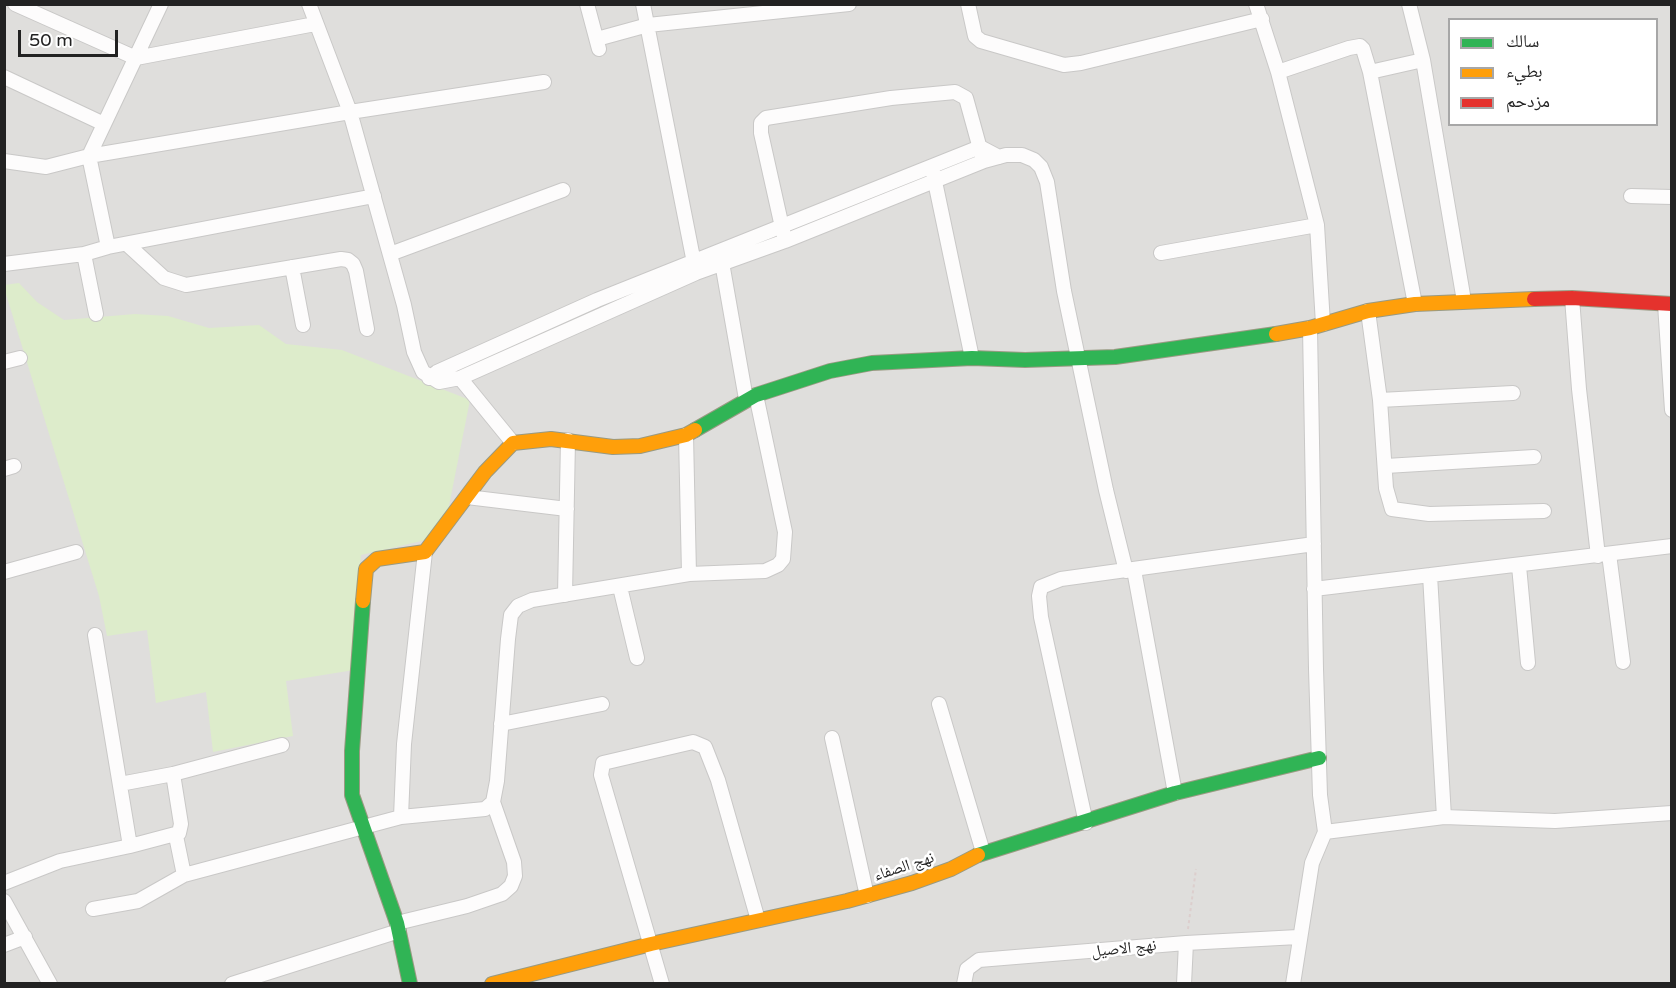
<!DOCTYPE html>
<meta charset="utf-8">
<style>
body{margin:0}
#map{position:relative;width:1676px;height:988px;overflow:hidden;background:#f0eeeb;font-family:"Varela Round","Noto Naskh Arabic",sans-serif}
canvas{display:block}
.frame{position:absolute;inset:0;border:6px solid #222;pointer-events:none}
.legend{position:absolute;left:1448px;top:18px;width:210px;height:108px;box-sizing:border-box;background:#fff;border:2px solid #a7a7a7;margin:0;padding:8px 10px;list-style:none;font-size:18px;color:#222}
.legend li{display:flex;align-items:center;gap:12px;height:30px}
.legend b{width:30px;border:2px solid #a7a7a7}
.scale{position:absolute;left:18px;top:30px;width:100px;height:27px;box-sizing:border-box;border:3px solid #222;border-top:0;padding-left:8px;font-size:18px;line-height:21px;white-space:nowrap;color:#222;-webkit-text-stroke:4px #fff;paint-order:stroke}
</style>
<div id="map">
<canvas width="1676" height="988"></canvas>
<div class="frame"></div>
<ul class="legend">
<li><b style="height:8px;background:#30b455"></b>سالك</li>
<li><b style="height:8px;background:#ff9f0a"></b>بطيء</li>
<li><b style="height:8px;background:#e5322d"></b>مزدحم</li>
</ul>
<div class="scale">50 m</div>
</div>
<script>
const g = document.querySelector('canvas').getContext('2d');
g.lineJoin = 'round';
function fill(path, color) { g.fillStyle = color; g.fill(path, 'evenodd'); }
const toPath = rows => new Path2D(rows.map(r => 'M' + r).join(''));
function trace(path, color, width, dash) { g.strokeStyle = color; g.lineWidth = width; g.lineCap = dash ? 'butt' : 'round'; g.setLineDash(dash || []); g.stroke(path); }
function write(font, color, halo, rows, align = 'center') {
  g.font = font + ' "Varela Round","Noto Naskh Arabic",sans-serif'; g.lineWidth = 5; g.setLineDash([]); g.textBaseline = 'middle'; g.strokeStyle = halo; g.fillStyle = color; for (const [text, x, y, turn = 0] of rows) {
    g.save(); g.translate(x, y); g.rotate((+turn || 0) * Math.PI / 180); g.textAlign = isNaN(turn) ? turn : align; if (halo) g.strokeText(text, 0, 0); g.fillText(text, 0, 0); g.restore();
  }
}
const residential = toPath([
 [5,5,1671,5,1671,983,5,983],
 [1450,20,1656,20,1656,124,1450,124]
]);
const grass = toPath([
 [19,283,37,302,64,320,135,314,168,316,209,328,259,325,286,344,342,350,470,400,443,536,361,555,354,670,286,681,293,736,213,752,206,692,156,703,147,630,107,636,99,596,5,291,4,285]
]);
const path = toPath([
 [1188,929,1196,869]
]);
const street = toPath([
 [15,4,136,58,315,24],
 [309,4,350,112,404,305,414,352,423,372,439,382,460,378,696,273,785,241,984,161,1006,155,1022,155,1034,160,1041,167,1047,182,1064,291,1106,490,1126,571],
 [587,4,599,49],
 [643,4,695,268],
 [968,4,975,36,981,41,1064,65,1081,63,1262,19],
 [1256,4,1278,72,1317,225,1323,324],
 [1409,4,1423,60,1464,301],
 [597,39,648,25,849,4],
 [1278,72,1349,48,1360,46,1363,49,1370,72,1415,304],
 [1370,72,1423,60],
 [4,77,104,124],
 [4,161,46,167,89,156,350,112,544,82],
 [933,172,972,358],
 [1631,196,1672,197],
 [784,236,761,133,761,123,766,118,891,98,955,92,966,98,982,156],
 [128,245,164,278,186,285,341,259,348,260,353,264,356,271,367,329],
 [108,247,89,156,161,4],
 [1161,253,1317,225],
 [84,254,96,314],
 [390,254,563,190],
 [721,257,746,399],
 [4,264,84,254,108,247,374,196],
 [292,267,303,325],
 [1572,298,1579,389,1598,556],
 [1665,304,1672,410],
 [1368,311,1380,400,1386,488,1392,509,1429,514,1544,511],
 [4,362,20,358],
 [429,378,437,372,597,300,980,147,999,157],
 [460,378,513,443],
 [1380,400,1513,393],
 [686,435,689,574],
 [1386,466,1534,457],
 [4,469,14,466],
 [467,497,567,509],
 [1609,554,1623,662],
 [1519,566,1528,663],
 [1134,570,1175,793],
 [4,572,76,552],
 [1430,575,1444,817],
 [620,587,637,658],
 [1314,589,1672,546],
 [565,595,568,440],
 [939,704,983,852],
 [501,724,602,704],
 [832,738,867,896],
 [120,784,173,774,282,745],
 [401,817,404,744,425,552],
 [1086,823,1041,617,1039,596,1041,587,1061,579,1314,544],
 [1325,832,1444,817,1555,821,1672,813],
 [176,836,184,875,401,817,485,809,493,802,497,781,508,639,511,615,518,606,532,600,689,574,765,571,778,565,783,559,785,532,756,395],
 [130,846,179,833,181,824,173,774],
 [4,883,60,861,130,846,95,635],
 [4,901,50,984],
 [93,909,138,901,184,875],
 [397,923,467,906,502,894,511,886,515,876,514,862,493,802],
 [4,945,25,937],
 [232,984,399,931],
 [662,984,601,775,603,763,693,742,705,747,718,780,758,920],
 [964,984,967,969,979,960,1186,943,1298,937],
 [1184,984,1186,943],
 [1293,984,1312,863,1325,832,1320,795,1316,669,1310,328]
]);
const fast = toPath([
 [695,430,756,395,830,371,872,363,972,358,1025,360,1115,357,1276,334],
 [363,601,352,751,352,795,397,923,410,984],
 [978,855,1175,793,1319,758]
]);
const slow = toPath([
 [1276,334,1310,328,1368,311,1415,304,1534,299],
 [363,601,366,569,377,559,425,552,485,472,513,443,551,439,613,447,640,446,686,435,695,430],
 [492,984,651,944,847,901,912,883,951,869,978,855]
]);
const jam = toPath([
 [1534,299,1572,298,1672,304]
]);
const streetNames = [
 ["نهج الصفاء",904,867,-18],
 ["نهج الاصيل",1124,949,-6]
];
fill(residential, '#dfdedc');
fill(grass, '#ddeccb');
trace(street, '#c9c8c7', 16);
trace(fast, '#999a82', 16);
trace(slow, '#999a82', 16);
trace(jam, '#999a82', 16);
trace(path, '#dccecd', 2, [3, 3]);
trace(street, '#fdfcfc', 14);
trace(fast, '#30b455', 14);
trace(slow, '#ff9f0a', 14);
trace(jam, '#e5322d', 14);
write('16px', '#222', '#fff', streetNames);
</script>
